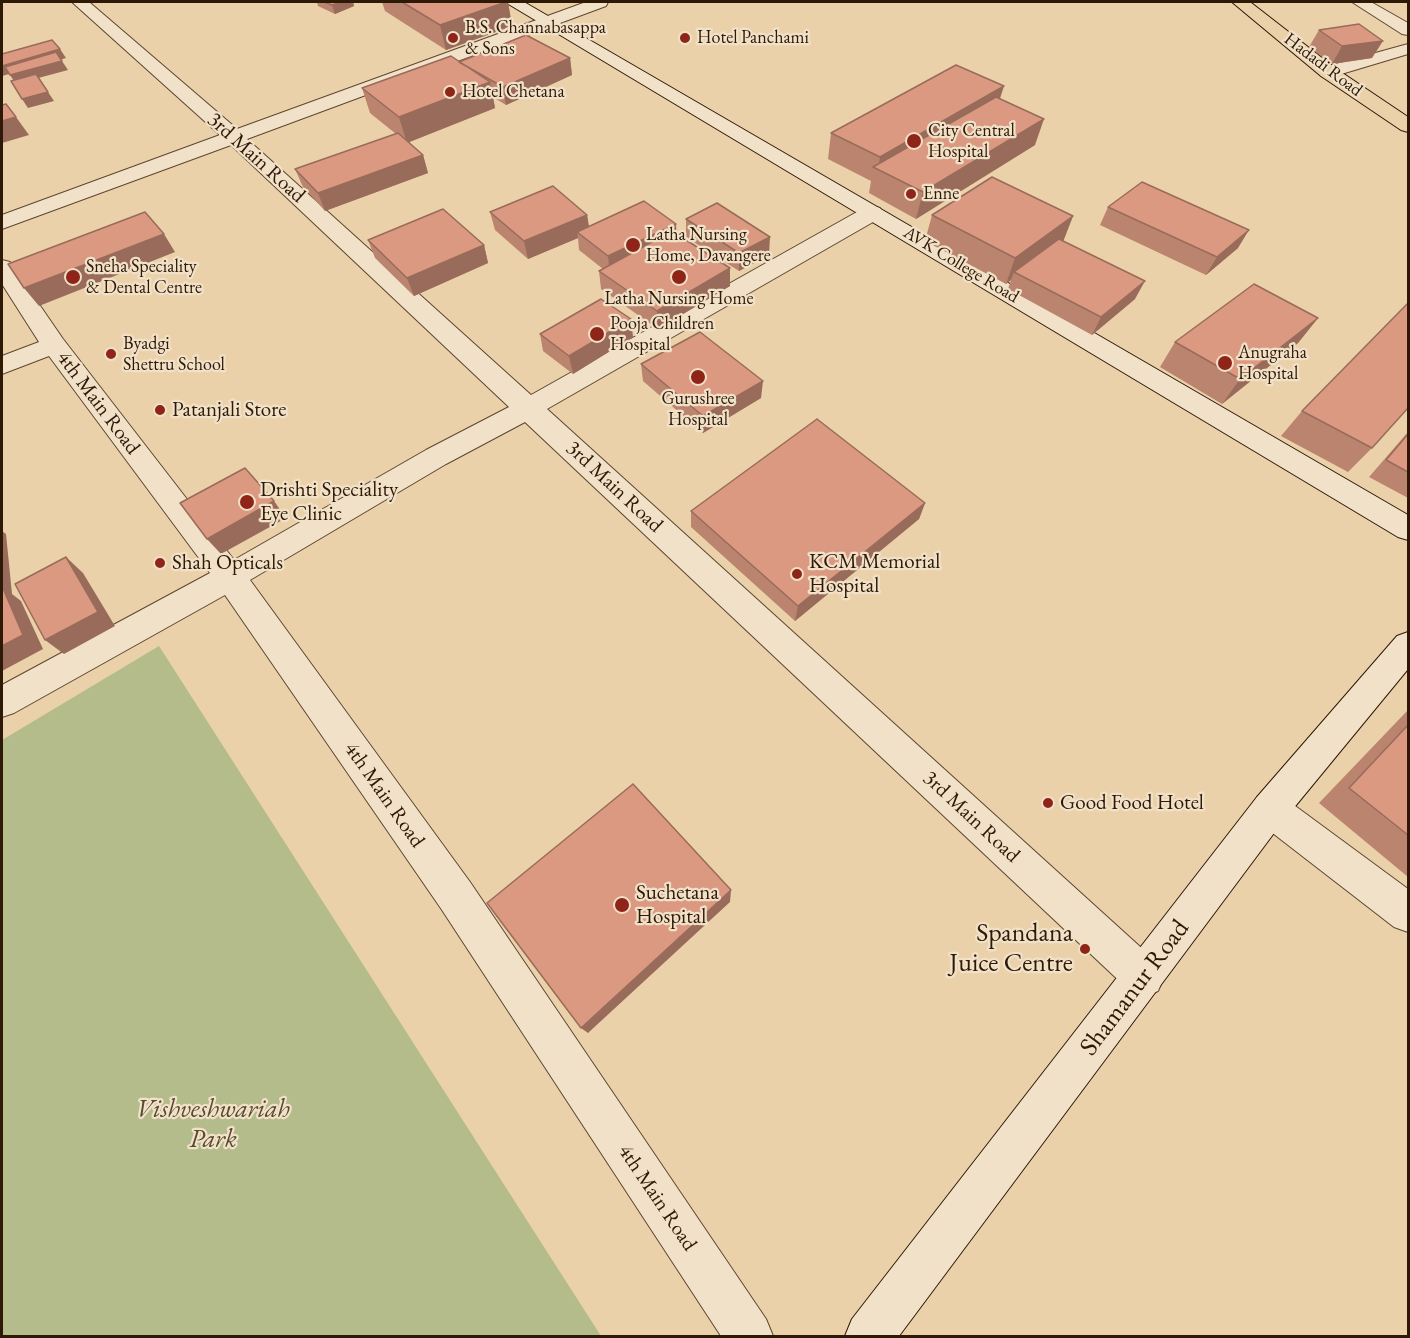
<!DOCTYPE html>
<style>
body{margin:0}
#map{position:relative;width:1410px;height:1338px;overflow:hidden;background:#ead1aa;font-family:"EB Garamond",serif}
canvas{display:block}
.frame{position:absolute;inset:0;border:3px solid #2e1806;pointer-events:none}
</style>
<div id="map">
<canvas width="1410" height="1338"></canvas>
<div class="frame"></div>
</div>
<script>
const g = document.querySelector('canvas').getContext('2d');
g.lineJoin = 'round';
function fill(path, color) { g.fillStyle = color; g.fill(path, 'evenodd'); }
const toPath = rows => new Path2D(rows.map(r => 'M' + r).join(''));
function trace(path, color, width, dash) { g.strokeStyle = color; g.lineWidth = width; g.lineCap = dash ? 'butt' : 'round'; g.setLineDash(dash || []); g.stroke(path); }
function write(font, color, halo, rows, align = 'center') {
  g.font = font + ' "EB Garamond",serif'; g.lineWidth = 4.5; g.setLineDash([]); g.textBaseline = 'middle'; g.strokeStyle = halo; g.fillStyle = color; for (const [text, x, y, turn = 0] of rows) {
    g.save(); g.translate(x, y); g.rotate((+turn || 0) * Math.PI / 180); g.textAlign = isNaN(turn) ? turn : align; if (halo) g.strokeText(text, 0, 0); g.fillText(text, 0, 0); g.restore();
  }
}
const green = toPath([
 [159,646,601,1336,2,1336,2,740]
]);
const minor = toPath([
 [72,2,89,2,237,129,586,2,608,2,606,6,247,139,531,395,864,208,872,206,880,208,883,213,880,218,547,409,1158,963,1164,977,1158,991,1144,997,1130,991,525,422,446,464,250,580,470,882,766,1319,773,1336,721,1336,442,910,225,595,14,713,2,717,2,685,210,573,49,356,2,374,2,356,39,342,2,284,2,260,10,262,63,339,234,560,426,450,509,407,231,145,2,229,2,215,220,135,72,2],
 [1352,2,1371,2,1408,23,1408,35,1402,34,1352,2],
 [1408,44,1408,54,1328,78,1321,76,1319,72,1321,68,1408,44],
 [1270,792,1283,797,1408,889,1408,932,1394,927,1257,821,1252,809,1257,797,1270,792]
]);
const secondary = toPath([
 [505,2,524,2,1408,515,1408,540,1398,537,505,2],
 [1408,632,1408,669,1283,821,899,1336,845,1336,852,1319,1257,797,1397,636,1408,632]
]);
const primary = toPath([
 [1232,2,1250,2,1335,68,1408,117,1408,132,1401,130,1321,76,1232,2]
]);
const wall = toPath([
 [317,2,353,2,354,6,335,14,318,6],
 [382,2,508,2,512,26,446,50,385,11],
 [1319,30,1372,58,1332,64,1309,47],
 [570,58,572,75,506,105,493,97,495,108,409,142,423,155,428,173,325,211,303,187,295,169,396,134,370,113,362,88,459,62],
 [1000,99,1035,145,916,219,869,193,871,181,828,159,831,133],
 [1108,207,1238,248,1206,275,1100,225],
 [490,212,587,215,589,227,676,234,730,286,658,329,601,289,599,271,603,269,579,250,578,238,528,259,495,230],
 [932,215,1073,216,1063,241,1135,299,1092,335,1008,289,1011,280,1006,284,925,241],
 [686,219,769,255,739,271,686,237],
 [368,240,484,245,488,263,414,296,375,258],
 [1318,318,1298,343,1222,404,1160,367,1175,342],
 [540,334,633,337,573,374,543,351],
 [641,364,761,398,703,433,643,381],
 [1302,411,1372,448,1348,472,1281,436],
 [1408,432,1408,498,1369,477],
 [925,503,919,519,795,621,691,527,691,511],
 [1408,710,1408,877,1319,803]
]);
const shadedWall = toPath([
 [342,2,353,2,354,6,335,14,332,5],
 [508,2,512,26,446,50,440,25],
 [1383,41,1372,58,1332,64,1342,46],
 [60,49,66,58,2,76,2,66],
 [570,58,572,75,506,105,503,87],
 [62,61,68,70,16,84,10,75],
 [490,82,495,108,407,143,399,117],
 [1004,86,996,111,878,169,880,157],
 [48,92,54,101,28,108,22,99],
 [16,117,29,135,2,143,2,121],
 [1044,119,1035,145,916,219,923,192],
 [423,155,428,173,325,211,318,193],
 [587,215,590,233,577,232,578,238,528,259,524,241],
 [1073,216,1063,242,1014,272,1011,280,1006,284,1015,258],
 [676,224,677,242,610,274,608,256],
 [1249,230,1238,248,1206,275,1217,257],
 [164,234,175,252,39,306,24,288],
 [770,237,769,255,739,271,739,253],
 [484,245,488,263,414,296,407,278],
 [730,268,730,286,658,329,657,311],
 [1145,281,1135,299,1092,335,1101,317],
 [1318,318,1298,343,1222,404,1240,379],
 [631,319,633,337,573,374,569,356],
 [763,381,761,398,703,433,703,416],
 [274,501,286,518,221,554,207,539],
 [925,503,919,519,795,621,798,606],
 [2,531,6,534,12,594,21,601,43,649,2,671],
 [66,557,83,573,115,626,64,654,45,640],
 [731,890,730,902,588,1033,581,1028]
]);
const building = toPath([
 [324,2,342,2,332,5,324,2],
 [402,2,506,2,440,25,402,2],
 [1359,24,1383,41,1342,46,1319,30,1359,24],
 [526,35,570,58,503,87,459,62,526,35],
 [52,40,60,49,2,66,2,54,52,40],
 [56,52,62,61,10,75,5,67,56,52],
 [451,56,490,82,399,117,362,88,451,56],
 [956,65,1004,86,880,157,831,133,956,65],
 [36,74,48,92,22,99,11,81,36,74],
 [996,97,1044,119,923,192,873,167,996,97],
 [6,104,16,117,2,121,2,105,6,104],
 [398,133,423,155,318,193,295,169,398,133],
 [992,177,1073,216,1015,258,932,215,992,177],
 [1142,182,1249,230,1217,257,1108,207,1142,182],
 [553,186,587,215,524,241,490,212,553,186],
 [644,201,676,224,608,256,577,232,644,201],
 [717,203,770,237,739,253,686,219,717,203],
 [443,209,484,245,407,278,368,240,443,209],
 [145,212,164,234,24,288,8,264,145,212],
 [672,231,730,268,657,311,599,271,672,231],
 [1059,239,1145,281,1101,317,1014,272,1059,239],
 [1254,284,1318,318,1240,379,1175,342,1254,284],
 [601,299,631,319,569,356,540,334,601,299],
 [1408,303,1408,408,1372,448,1302,411,1408,303],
 [700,332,763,381,703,416,641,364,700,332],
 [817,419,925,503,798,606,691,511,817,419],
 [1408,434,1408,472,1386,460,1408,434],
 [245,468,274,501,207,539,180,503,245,468],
 [66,557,98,612,45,640,15,584,66,557],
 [2,586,23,635,2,646,2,586],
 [1408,725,1408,835,1349,788,1408,725],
 [633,784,731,890,581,1028,487,903,633,784]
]);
const markers = [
 [453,38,6,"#8f2418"],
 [685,38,6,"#8f2418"],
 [450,92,6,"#8f2418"],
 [914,141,8,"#8f2418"],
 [911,194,6,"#8f2418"],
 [633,245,8,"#8f2418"],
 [73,277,8,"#8f2418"],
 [679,277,8,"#8f2418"],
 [597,334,8,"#8f2418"],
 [111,354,6,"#8f2418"],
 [1225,363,8,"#8f2418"],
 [698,377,8,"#8f2418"],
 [160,410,6,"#8f2418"],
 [247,502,8,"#8f2418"],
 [160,563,6,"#8f2418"],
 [797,574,6,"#8f2418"],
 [1048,803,6,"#8f2418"],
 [622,905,8,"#8f2418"],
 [1085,949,6,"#8f2418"]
];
const farPoinames = [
 ["B.S. Channabasappa",465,28],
 ["& Sons",465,49],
 ["Hotel Panchami",697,38],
 ["Hotel Chetana",462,92],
 ["City Central",928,131],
 ["Hospital",928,152],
 ["Enne",923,194],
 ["Latha Nursing",646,235],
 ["Home, Davangere",646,256],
 ["Sneha Speciality",86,267],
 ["& Dental Centre",86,288],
 ["Latha Nursing Home",679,299,"center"],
 ["Pooja Children",610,324],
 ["Hospital",610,345],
 ["Byadgi",123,344],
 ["Shettru School",123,365],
 ["Anugraha",1238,353],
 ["Hospital",1238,374],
 ["Gurushree",698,399,"center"],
 ["Hospital",698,420,"center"]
];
const farStreetnames = [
 ["Hadadi Road",1323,65,37],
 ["AVK College Road",961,265,31]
];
const streetNames = [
 ["3rd Main Road",256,158,42],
 ["4th Main Road",98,403,53],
 ["3rd Main Road",614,487,43],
 ["4th Main Road",384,795,55],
 ["3rd Main Road",971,817,43],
 ["4th Main Road",657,1198,56]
];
const poiNames = [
 ["Patanjali Store",172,410],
 ["Drishti Speciality",260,490],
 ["Eye Clinic",260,514],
 ["KCM Memorial",809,562],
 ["Hospital",809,586],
 ["Shah Opticals",172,563],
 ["Good Food Hotel",1060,803],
 ["Suchetana",636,893],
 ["Hospital",636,917]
];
const nearPoinames = [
 ["Spandana",1073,934],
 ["Juice Centre",1073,964]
];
const nearStreetnames = [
 ["Shamanur Road",1135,988,-53]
];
const nearParknames = [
 ["Vishveshwariah",213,1110],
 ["Park",213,1140]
];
fill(green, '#b4bc8b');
trace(minor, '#5d462f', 2);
trace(secondary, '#2e1806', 2);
trace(primary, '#2e1806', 2);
fill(minor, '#f1e1c8');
fill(secondary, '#f1e1c8');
fill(primary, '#ead1aa');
fill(wall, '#bb846e');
fill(shadedWall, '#996b5a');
fill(building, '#da9980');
trace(building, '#996b5a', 1.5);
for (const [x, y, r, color] of markers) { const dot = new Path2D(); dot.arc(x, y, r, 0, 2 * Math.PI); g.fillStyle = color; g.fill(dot); trace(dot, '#f1e1c8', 2); }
write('18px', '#2e1806', '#f1e1c8', farPoinames, 'left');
write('18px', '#2e1806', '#f1e1c8', farStreetnames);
write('21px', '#2e1806', '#f1e1c8', streetNames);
write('21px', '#2e1806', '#f1e1c8', poiNames, 'left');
write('26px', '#2e1806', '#f1e1c8', nearPoinames, 'right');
write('26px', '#2e1806', '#f1e1c8', nearStreetnames);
write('italic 26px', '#56492e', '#f1e1c8', nearParknames);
</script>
